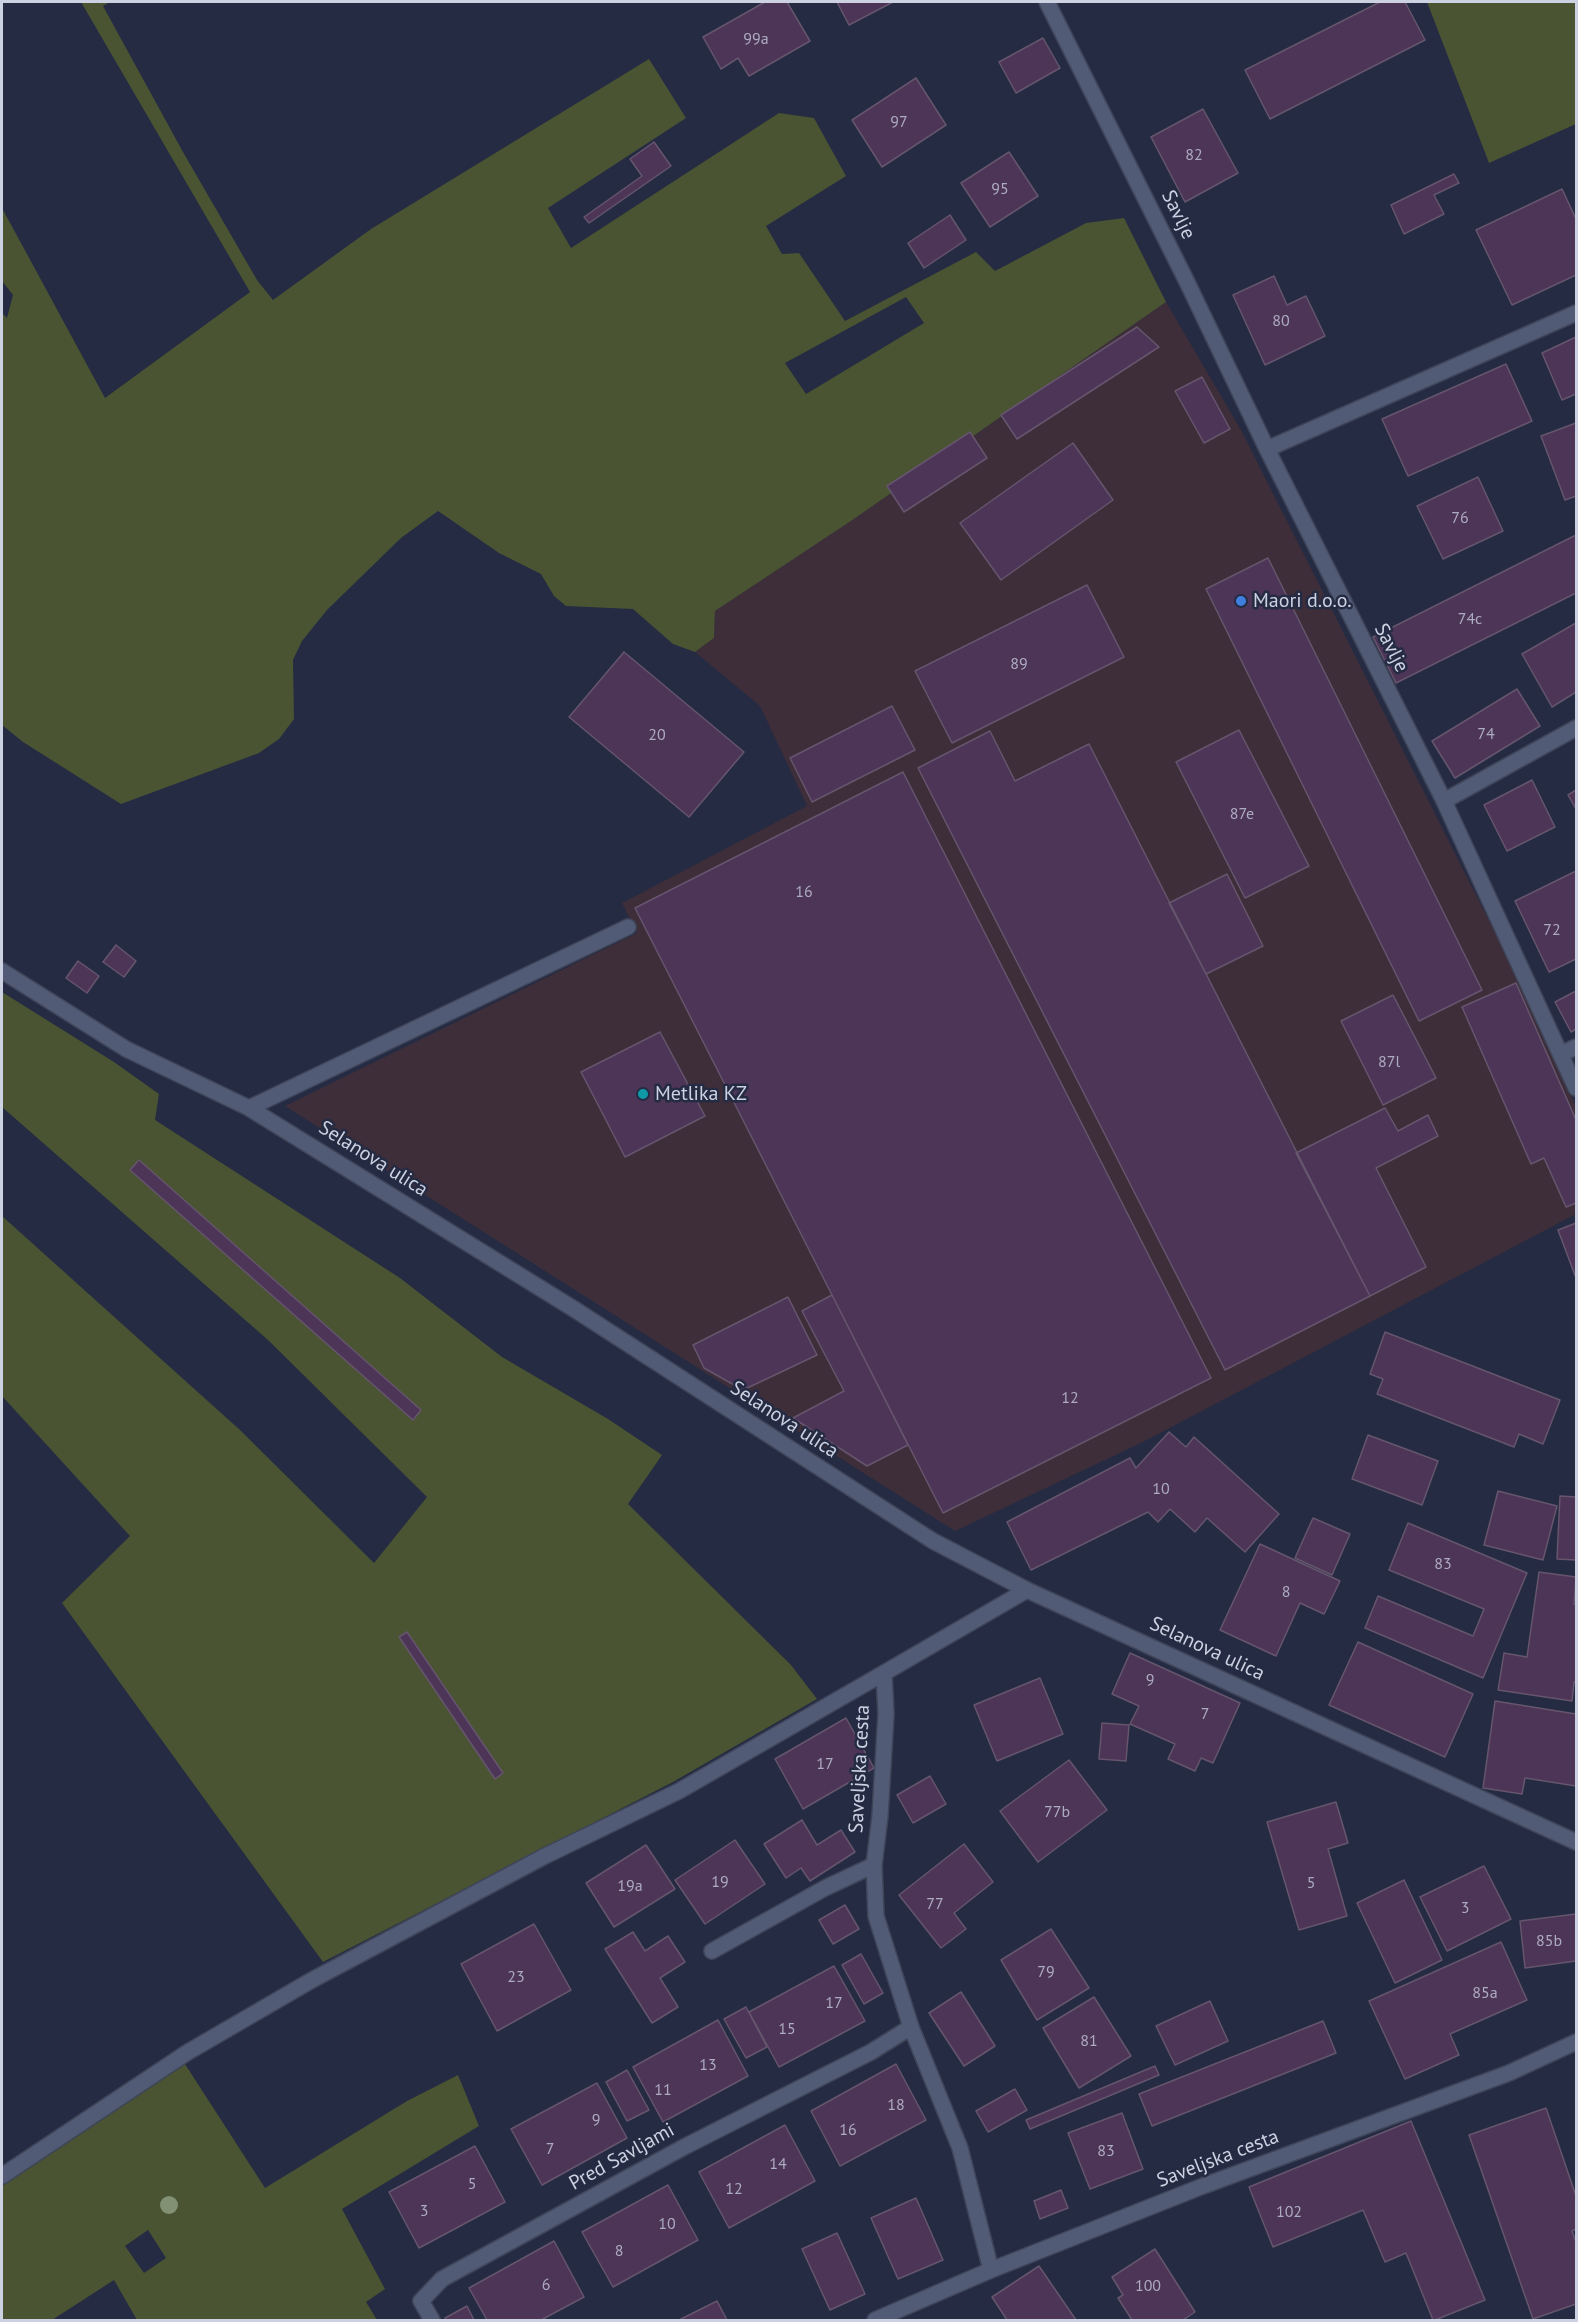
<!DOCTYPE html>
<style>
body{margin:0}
#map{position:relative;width:1578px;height:2322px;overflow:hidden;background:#242b43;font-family:"PT Sans",sans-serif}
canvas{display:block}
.frame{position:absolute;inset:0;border:3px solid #cdd2e2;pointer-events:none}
</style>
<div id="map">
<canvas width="1578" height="2322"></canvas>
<div class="frame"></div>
</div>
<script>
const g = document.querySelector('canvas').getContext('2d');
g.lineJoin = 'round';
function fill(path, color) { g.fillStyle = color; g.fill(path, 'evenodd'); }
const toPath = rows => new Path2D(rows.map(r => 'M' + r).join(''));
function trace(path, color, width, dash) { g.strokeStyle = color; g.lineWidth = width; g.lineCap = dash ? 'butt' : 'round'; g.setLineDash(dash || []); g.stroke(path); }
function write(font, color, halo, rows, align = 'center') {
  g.font = font + ' "PT Sans",sans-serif'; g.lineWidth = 5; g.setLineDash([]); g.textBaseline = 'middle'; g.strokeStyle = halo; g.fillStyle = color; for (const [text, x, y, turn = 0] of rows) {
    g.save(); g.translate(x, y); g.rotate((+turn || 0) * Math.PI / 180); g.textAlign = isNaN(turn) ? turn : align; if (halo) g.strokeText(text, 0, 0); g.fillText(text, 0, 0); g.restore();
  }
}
const industrial = toPath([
 [1166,302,1241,430,1518,978,1576,1107,1576,1214,1143,1442,955,1531,285,1106,637,933,622,903,807,806,760,706,695,652,714,638,715,611,851,521]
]);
const green = toPath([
 [81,2,110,2,103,6,183,152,257,280,273,300,371,229,649,59,686,118,548,208,571,248,779,113,814,118,846,176,766,226,782,254,799,253,845,321,976,252,995,271,1086,223,1124,218,1166,302,851,521,715,611,714,638,695,652,673,644,633,609,566,606,554,596,541,574,499,553,438,511,401,538,327,610,302,641,293,660,294,719,279,739,259,753,121,804,23,742,2,725,2,313,7,318,13,295,2,281,2,208,105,398,250,292],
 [906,297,924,323,806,394,785,363],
 [1427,2,1576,2,1576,124,1489,163],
 [2,992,114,1062,159,1094,155,1120,400,1278,502,1357,608,1419,662,1455,628,1504,791,1665,817,1699,673,1782,323,1962,62,1603,130,1536,2,1396,2,1216,240,1430,374,1563,427,1497,268,1340,2,1107],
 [185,2064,265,2188,407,2101,458,2075,479,2126,342,2209,385,2289,366,2302,377,2320,137,2320,114,2280,52,2320,2,2320,2,2186],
 [148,2230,166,2258,144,2273,125,2246]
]);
const building = toPath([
 [765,2,787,2,810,41,749,76,738,58,721,69,703,37,765,2],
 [837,2,893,2,849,25,837,2],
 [1380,2,1405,2,1425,40,1270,119,1245,70,1380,2],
 [1043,38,1060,68,1016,93,999,62,1043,38],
 [916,78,946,125,882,167,852,120,916,78],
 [1203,109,1238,173,1185,202,1151,137,1203,109],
 [654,142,671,166,589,223,584,217,642,176,630,159,654,142],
 [1009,152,1038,196,990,227,961,183,1009,152],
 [1454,174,1459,183,1434,195,1444,214,1404,234,1391,205,1454,174],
 [1562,189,1576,219,1576,275,1512,305,1476,230,1562,189],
 [950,215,966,240,924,268,908,243,950,215],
 [1274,276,1287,305,1306,296,1325,336,1265,365,1233,295,1274,276],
 [1137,327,1159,347,1017,439,1001,415,1137,327],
 [1576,337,1576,394,1562,400,1542,353,1576,337],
 [1506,364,1532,421,1408,476,1382,419,1506,364],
 [1202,377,1230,429,1204,443,1175,391,1202,377],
 [1576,423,1576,496,1565,500,1541,436,1576,423],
 [970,432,987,458,904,512,887,486,970,432],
 [1073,443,1113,500,1001,580,960,523,1073,443],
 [1478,477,1503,531,1443,559,1417,506,1478,477],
 [1576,535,1576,593,1396,683,1373,637,1576,535],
 [1268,558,1482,990,1419,1021,1206,589,1268,558],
 [1087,585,1124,657,952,743,915,671,1087,585],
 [1576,623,1576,692,1552,707,1522,654,1576,623],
 [624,652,744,752,689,817,569,717,624,652],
 [1517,689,1540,726,1455,778,1432,741,1517,689],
 [892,706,915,750,812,802,790,758,892,706],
 [1239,730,1309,866,1245,898,1176,762,1239,730],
 [990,731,1015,781,1089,744,1370,1296,1225,1370,918,768,990,731],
 [903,772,1211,1378,943,1513,635,908,903,772],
 [1532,780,1555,827,1507,851,1484,805,1532,780],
 [1576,790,1576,809,1568,795,1576,790],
 [1576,871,1576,959,1549,972,1515,901,1576,871],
 [1227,874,1263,946,1206,974,1169,903,1227,874],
 [116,945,136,961,124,977,103,962,116,945],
 [78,961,99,976,87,993,66,978,78,961],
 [1516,983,1576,1120,1576,1203,1566,1207,1544,1158,1531,1164,1462,1007,1516,983],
 [1576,991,1576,1029,1571,1032,1555,1002,1576,991],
 [1393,995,1436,1078,1383,1105,1341,1021,1393,995],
 [660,1032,705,1116,625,1157,581,1072,660,1032],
 [1385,1108,1398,1131,1428,1115,1438,1136,1376,1168,1426,1267,1370,1296,1296,1153,1385,1108],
 [139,1160,421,1410,413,1420,130,1170,139,1160],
 [1576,1223,1576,1278,1558,1230,1576,1223],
 [832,1295,908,1445,867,1466,793,1418,844,1391,802,1311,832,1295],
 [788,1297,817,1355,743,1390,704,1368,693,1345,788,1297],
 [1385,1332,1560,1400,1543,1444,1519,1434,1514,1447,1377,1394,1383,1379,1370,1374,1385,1332],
 [1169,1432,1186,1447,1194,1437,1279,1514,1245,1552,1207,1518,1195,1532,1170,1509,1158,1522,1148,1512,1031,1570,1007,1522,1130,1458,1136,1468,1169,1432],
 [1368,1435,1438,1461,1422,1505,1352,1479,1368,1435],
 [1498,1491,1557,1506,1543,1560,1484,1545,1498,1491],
 [1560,1496,1576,1497,1576,1560,1557,1559,1560,1496],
 [1313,1518,1350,1534,1332,1575,1295,1558,1313,1518],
 [1408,1523,1527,1573,1483,1678,1365,1628,1378,1596,1473,1636,1484,1609,1389,1570,1408,1523],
 [1260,1544,1340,1581,1324,1614,1300,1603,1276,1656,1220,1630,1260,1544],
 [1539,1572,1576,1577,1574,1604,1576,1605,1576,1683,1574,1682,1572,1701,1498,1690,1504,1653,1527,1657,1539,1572],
 [407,1632,503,1773,495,1779,399,1637,407,1632],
 [1358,1642,1473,1694,1445,1757,1329,1705,1358,1642],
 [1130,1653,1240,1703,1213,1763,1201,1758,1195,1771,1168,1759,1175,1744,1130,1724,1139,1706,1112,1694,1130,1653],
 [1040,1678,1063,1734,997,1761,974,1705,1040,1678],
 [1495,1701,1576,1714,1576,1786,1525,1778,1522,1794,1483,1788,1495,1701],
 [846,1718,874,1768,803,1809,775,1759,846,1718],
 [1102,1723,1129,1725,1126,1761,1099,1759,1102,1723],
 [1069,1760,1107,1810,1038,1862,1000,1811,1069,1760],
 [930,1776,946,1804,913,1823,897,1795,930,1776],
 [1336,1802,1348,1843,1328,1849,1347,1916,1299,1930,1267,1822,1336,1802],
 [802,1820,817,1845,841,1830,855,1852,810,1881,801,1868,786,1878,764,1844,802,1820],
 [735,1840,765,1884,705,1924,675,1880,735,1840],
 [964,1844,993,1882,954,1913,966,1929,941,1948,899,1895,964,1844],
 [646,1845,675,1889,614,1927,586,1883,646,1845],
 [1484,1866,1511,1919,1447,1951,1420,1897,1484,1866],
 [1404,1880,1442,1960,1395,1983,1357,1903,1404,1880],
 [845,1905,859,1929,833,1944,819,1920,845,1905],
 [1576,1914,1576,1961,1525,1968,1520,1921,1576,1914],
 [534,1924,571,1990,497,2031,461,1964,534,1924],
 [1051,1929,1089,1988,1037,2020,1001,1960,1051,1929],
 [633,1932,645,1951,668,1936,685,1962,660,1978,678,2007,652,2023,605,1949,633,1932],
 [1501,1942,1527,2000,1450,2034,1459,2055,1405,2079,1369,2001,1501,1942],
 [861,1954,883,1993,864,2004,842,1965,861,1954],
 [834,1966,865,2021,779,2067,749,2012,834,1966],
 [961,1992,995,2046,964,2066,929,2013,961,1992],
 [1094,1997,1131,2056,1079,2088,1043,2028,1094,1997],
 [1210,2001,1228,2041,1175,2065,1156,2026,1210,2001],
 [746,2007,767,2047,746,2058,724,2019,746,2007],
 [718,2020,748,2076,663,2122,633,2067,718,2020],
 [1323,2021,1336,2053,1152,2126,1139,2094,1323,2021],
 [896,2064,926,2120,840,2166,811,2111,896,2064],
 [1155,2066,1159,2075,1030,2129,1026,2120,1155,2066],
 [627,2070,649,2110,627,2121,606,2082,627,2070],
 [597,2083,627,2138,542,2185,511,2129,597,2083],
 [1015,2089,1027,2110,988,2132,976,2111,1015,2089],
 [1546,2108,1576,2196,1576,2229,1572,2231,1576,2242,1576,2304,1533,2319,1469,2135,1546,2108],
 [1122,2113,1143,2169,1090,2189,1068,2133,1122,2113],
 [1411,2121,1485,2300,1435,2320,1433,2320,1406,2253,1385,2262,1363,2210,1273,2247,1249,2187,1411,2121],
 [785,2125,815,2181,729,2228,699,2172,785,2125],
 [475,2146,505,2202,419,2248,389,2192,475,2146],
 [668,2185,698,2240,613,2287,582,2232,668,2185],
 [1061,2190,1068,2208,1040,2219,1034,2201,1061,2190],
 [916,2198,943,2260,898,2279,871,2218,916,2198],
 [837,2233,865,2294,830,2310,802,2249,837,2233],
 [554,2241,584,2297,541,2320,487,2320,469,2288,554,2241],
 [1155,2249,1195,2312,1183,2320,1132,2320,1118,2298,1123,2295,1112,2277,1155,2249],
 [1039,2266,1076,2320,1007,2320,992,2297,1039,2266],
 [717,2301,727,2320,679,2320,717,2301],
 [467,2306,474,2320,446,2320,445,2318,467,2306]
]);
const minor = toPath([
 [1047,2,1187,282,1267,449,1444,801,1576,1088],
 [1267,449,1576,313],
 [1444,801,1576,728],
 [2,971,126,1049,249,1108,574,1309,933,1541,1027,1590,1576,1842],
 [1561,1054,1576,1047],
 [249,1108,628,927],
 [712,1951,825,1888,874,1865],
 [2,2176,188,2052,312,1980,543,1857,679,1791,884,1673],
 [991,2270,960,2148,911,2027,876,1916,874,1865,880,1816,886,1714,884,1673,1027,1590],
 [432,2320,421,2301,442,2279,684,2147,871,2052,911,2027],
 [875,2320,991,2270,1203,2186,1509,2073,1576,2042]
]);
const trees = [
 [169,2205]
];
const markers = [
 [1241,601,6,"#3f7fe0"],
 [643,1094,6,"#0f9aa8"]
];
const numberNames = [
 ["99a",756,39],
 ["97",899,122],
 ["82",1194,155],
 ["95",1000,189],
 ["80",1281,321],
 ["76",1460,518],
 ["74c",1470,619],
 ["89",1019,664],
 ["74",1486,734],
 ["20",657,735],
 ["87e",1242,814],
 ["16",804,892],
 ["72",1552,930],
 ["87l",1389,1062],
 ["12",1070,1398],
 ["10",1161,1489],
 ["83",1443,1564],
 ["8",1286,1592],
 ["9",1150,1680],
 ["7",1205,1714],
 ["17",825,1764],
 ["77b",1057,1812],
 ["19",720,1882],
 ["5",1311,1883],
 ["19a",630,1886],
 ["77",935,1904],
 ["3",1465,1908],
 ["85b",1549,1941],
 ["79",1046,1972],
 ["23",516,1977],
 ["85a",1485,1993],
 ["17",834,2003],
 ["15",787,2029],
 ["81",1089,2041],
 ["13",708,2065],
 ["11",663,2090],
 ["18",896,2105],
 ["9",596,2120],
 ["16",848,2130],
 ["7",550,2149],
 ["83",1106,2151],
 ["14",778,2164],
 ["5",472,2184],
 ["12",734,2189],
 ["3",424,2211],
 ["102",1289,2212],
 ["10",667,2224],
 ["8",619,2251],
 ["6",546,2285],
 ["100",1148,2286]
];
const streetNames = [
 ["Savlje",1178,215,64],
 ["Savlje",1391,648,63],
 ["Selanova ulica",373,1159,32],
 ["Selanova ulica",784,1420,33],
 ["Selanova ulica",1207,1649,25],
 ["Saveljska cesta",860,1769,-87],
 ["Pred Savljami",622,2157,-29],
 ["Saveljska cesta",1218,2159,-21]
];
const poiNames = [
 ["Maori d.o.o.",1253,601],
 ["Metlika KZ",655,1094]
];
fill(industrial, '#3e2e3a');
fill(green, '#4a5332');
fill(building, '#4d3558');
trace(building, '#65556d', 1.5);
trace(minor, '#3f4559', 18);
trace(minor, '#525b75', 15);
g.fillStyle = '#829174';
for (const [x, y] of trees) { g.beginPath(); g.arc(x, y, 9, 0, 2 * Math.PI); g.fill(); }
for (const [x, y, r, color] of markers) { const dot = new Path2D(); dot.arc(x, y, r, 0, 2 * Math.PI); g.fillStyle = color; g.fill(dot); trace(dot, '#242b43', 2); }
write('16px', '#adabc0', null, numberNames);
write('20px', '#cdd2e2', '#242b43', streetNames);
write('20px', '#cdd2e2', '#242b43', poiNames, 'left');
</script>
